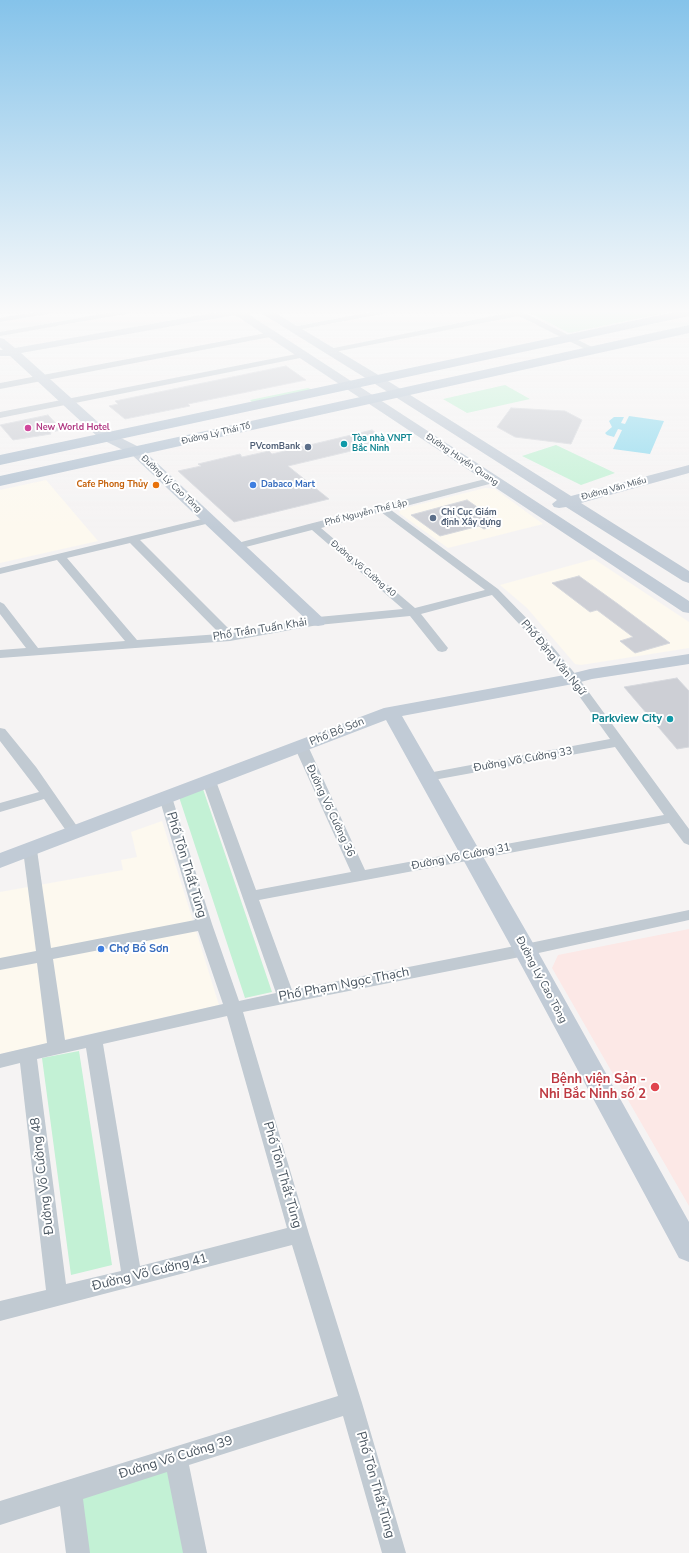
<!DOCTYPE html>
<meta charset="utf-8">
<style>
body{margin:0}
canvas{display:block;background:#f5f3f3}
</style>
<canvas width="689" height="1553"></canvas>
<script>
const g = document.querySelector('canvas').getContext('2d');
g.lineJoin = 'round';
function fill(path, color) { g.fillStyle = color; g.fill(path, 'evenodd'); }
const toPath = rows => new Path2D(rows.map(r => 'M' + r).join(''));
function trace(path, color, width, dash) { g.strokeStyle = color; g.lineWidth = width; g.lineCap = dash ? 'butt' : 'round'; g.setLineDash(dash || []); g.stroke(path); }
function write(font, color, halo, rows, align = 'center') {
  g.font = font + ' "Nunito Sans",sans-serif'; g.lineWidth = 4; g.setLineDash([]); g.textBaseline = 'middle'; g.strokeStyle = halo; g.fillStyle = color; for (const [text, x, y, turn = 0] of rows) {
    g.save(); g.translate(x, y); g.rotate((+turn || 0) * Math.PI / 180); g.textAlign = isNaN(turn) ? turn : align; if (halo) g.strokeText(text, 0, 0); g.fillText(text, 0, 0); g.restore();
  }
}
const commercial = toPath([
 [46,480,98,541,0,563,0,490],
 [485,488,495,489,543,524,448,548,399,513,401,509],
 [594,559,689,622,689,648,581,665,575,664,527,608,500,585],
 [162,821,219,1005,0,1054,0,892,123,870,121,860,137,857,131,832]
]);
const medical = toPath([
 [689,929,689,1206,552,968,558,955]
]);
const green = toPath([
 [526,311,674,311,569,333],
 [505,385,530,399,467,413,443,399],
 [308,388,313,390,252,402,250,400],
 [556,445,615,473,581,485,522,456],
 [203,789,272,992,245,998,179,797],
 [79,1051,112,1265,71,1275,42,1058],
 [175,1466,192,1553,84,1553,77,1495]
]);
const water = toPath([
 [577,311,633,311,637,313,607,314],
 [629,416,664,421,650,454,613,449,622,430,618,429,614,437,607,435,605,433,612,427,609,421,614,417,624,417,621,423,625,424]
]);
const building = toPath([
 [286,366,306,380,188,404,190,406,125,419,109,406,118,404,115,401,286,366],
 [511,408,565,411,582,420,571,444,515,437,497,427,511,408],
 [48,415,62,430,50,432,51,434,13,440,0,425,48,415],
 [372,430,389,442,288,466,329,499,234,522,178,471,201,466,198,464,240,454,242,457,269,451,272,454,372,430],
 [467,500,502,524,484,529,479,526,440,536,411,515,467,500],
 [579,576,618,604,670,643,635,653,620,641,633,637,597,610,590,612,552,583,579,576],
 [677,678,689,691,689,747,677,749,624,687,677,678]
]);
const street = toPath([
 [42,311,57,311,53,313,0,322,0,318,42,311],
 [119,311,134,311,130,313,0,336,0,332,119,311],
 [377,311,391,311,387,313,292,331,288,329,292,327,377,311],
 [512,311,521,311,598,350,597,352,591,352,519,316,329,353,325,351,329,349,513,312,512,311],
 [272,332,275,332,275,336,0,389,0,383,272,332],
 [302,353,306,355,305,357,0,418,0,412,302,353],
 [493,477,498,480,497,482,391,510,498,589,543,635,577,676,689,829,689,845,684,843,669,823,259,900,292,990,525,944,689,910,689,920,525,956,243,1012,309,1234,362,1403,406,1553,382,1553,343,1416,189,1465,207,1553,183,1553,167,1472,83,1499,90,1553,66,1553,60,1506,0,1525,0,1501,338,1396,292,1245,0,1321,0,1301,46,1290,20,1063,0,1068,0,1054,47,1043,37,963,0,970,0,958,36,951,23,850,25,847,30,845,35,847,37,850,51,948,195,920,159,797,161,794,166,793,171,794,212,924,239,1001,276,993,202,781,204,778,209,777,214,778,216,781,256,890,351,872,294,746,296,743,301,742,306,743,308,746,365,870,664,815,615,747,428,781,423,780,421,777,423,774,428,773,610,739,569,682,535,641,492,595,421,614,448,648,446,651,442,652,438,651,410,616,318,625,230,641,0,658,0,650,26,648,0,614,0,602,4,604,38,648,125,641,57,560,0,574,0,568,210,517,214,518,215,520,214,522,140,540,233,633,318,617,403,609,312,530,238,549,233,546,234,544,309,524,493,477],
 [381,512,485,590,415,608,321,528,381,512],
 [130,543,220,634,137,640,67,558,130,543],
 [198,931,223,1004,65,1040,53,959,198,931],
 [227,1016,287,1228,140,1266,103,1044,227,1016],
 [86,1048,121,1271,66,1284,37,1059,86,1048],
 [0,728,5,729,36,767,81,832,79,835,74,837,69,835,44,799,0,812,0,803,39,792,0,741,0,728]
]);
const secondary = toPath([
 [224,311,245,311,245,312,689,601,689,613,683,612,235,315,21,353,109,432,141,448,326,621,324,625,318,626,312,625,131,454,99,438,10,356,0,356,0,350,3,350,0,347,0,338,4,339,15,348,224,311],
 [260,311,272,311,380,376,571,496,689,465,689,473,581,503,689,571,689,583,683,581,566,507,559,508,554,507,552,504,557,500,372,382,261,313,260,311],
 [689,654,689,664,592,679,573,684,402,716,537,950,689,1222,689,1262,679,1258,513,950,386,720,0,868,0,853,384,708,570,674,590,669,689,654]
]);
const primary = toPath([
 [679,311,689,311,689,316,0,465,0,455,679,311],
 [689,325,689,333,0,486,0,476,689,325]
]);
const markers = [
 [28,428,4,"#d1479c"],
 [344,444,4,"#0f9aa8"],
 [308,447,4,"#5c6f8a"],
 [156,485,4,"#e8710a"],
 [253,485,4,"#3f7fe0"],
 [433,518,4,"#5c6f8a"],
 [670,719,4,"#0f9aa8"],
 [101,949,4,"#3f7fe0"],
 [655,1087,5,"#e0444e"]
];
const farHotelnames = [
 ["New World Hotel",36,428]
];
const farStreetnames = [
 ["Đường Lý Thái Tổ",216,434,-13],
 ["Đường Huyền Quang",462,460,34],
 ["Đường Lý Cao Tông",171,484,43],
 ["Đường Văn Miếu",614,489,-15],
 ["Phố Nguyễn Thế Lập",366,513,-14],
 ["Đường Võ Cường 40",363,569,40]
];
const farCulturenames = [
 ["Tòa nhà VNPT",352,439],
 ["Bắc Ninh",352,449]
];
const farServicenames = [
 ["PVcomBank",300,447],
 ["Chi Cục Giám",441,513,"left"],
 ["định Xây dựng",441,523,"left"]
];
const farFoodnames = [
 ["Cafe Phong Thủy",148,485]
];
const farShopnames = [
 ["Dabaco Mart",261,485]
];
const streetNames = [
 ["Phố Trần Tuấn Khải",260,630,-9],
 ["Phố Đặng Văn Ngữ",553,658,50],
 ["Phố Bồ Sơn",337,732,-22],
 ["Đường Võ Cường 33",523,760,-10],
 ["Đường Võ Cường 36",330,811,65],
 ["Đường Võ Cường 31",461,857,-11],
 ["Đường Lý Cao Tông",541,980,62]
];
const cultureNames = [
 ["Parkview City",662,719]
];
const shopNames = [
 ["Chợ Bồ Sơn",109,949]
];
const nearStreetnames = [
 ["Phố Tôn Thất Tùng",186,865,73],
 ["Phố Phạm Ngọc Thạch",344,985,-11],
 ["Phố Tôn Thất Tùng",282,1175,74],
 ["Đường Võ Cường 48",43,1176,-97],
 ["Đường Võ Cường 41",150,1273,-14],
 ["Đường Võ Cường 39",176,1458,-17],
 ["Phố Tôn Thất Tùng",375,1485,74]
];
const nearHealthnames = [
 ["Bệnh viện Sản -",646,1080],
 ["Nhi Bắc Ninh số 2",646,1095]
];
fill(commercial, '#fdf9ef');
fill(medical, '#fce8e6');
fill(green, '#c3f1d5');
fill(water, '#90daee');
fill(building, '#cdcfd5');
trace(building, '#d7d9de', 1);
fill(street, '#c1cad2');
fill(secondary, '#c1cbd6');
fill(primary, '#b3c2d1');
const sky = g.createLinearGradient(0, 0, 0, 528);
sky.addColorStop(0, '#85c3ea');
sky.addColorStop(0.59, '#fafafa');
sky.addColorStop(1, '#fafafa00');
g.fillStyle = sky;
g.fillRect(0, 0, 689, 528);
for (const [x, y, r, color] of markers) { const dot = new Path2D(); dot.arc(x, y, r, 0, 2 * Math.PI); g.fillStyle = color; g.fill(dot); trace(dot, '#fff', 1.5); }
write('bold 9px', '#b23c85', '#fff', farHotelnames, 'left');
write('9px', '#4a5661', '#fff', farStreetnames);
write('bold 9px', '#0d838f', '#fff', farCulturenames, 'left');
write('bold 9px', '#4e5e75', '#fff', farServicenames, 'right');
write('bold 9px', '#c56008', '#fff', farFoodnames, 'right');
write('bold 9px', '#366cbe', '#fff', farShopnames, 'left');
write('11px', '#4a5661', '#fff', streetNames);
write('bold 11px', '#0d838f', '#fff', cultureNames, 'right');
write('bold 11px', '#366cbe', '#fff', shopNames, 'left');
write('13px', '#4a5661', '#fff', nearStreetnames);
write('bold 13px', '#be3a42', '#fff', nearHealthnames, 'right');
</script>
